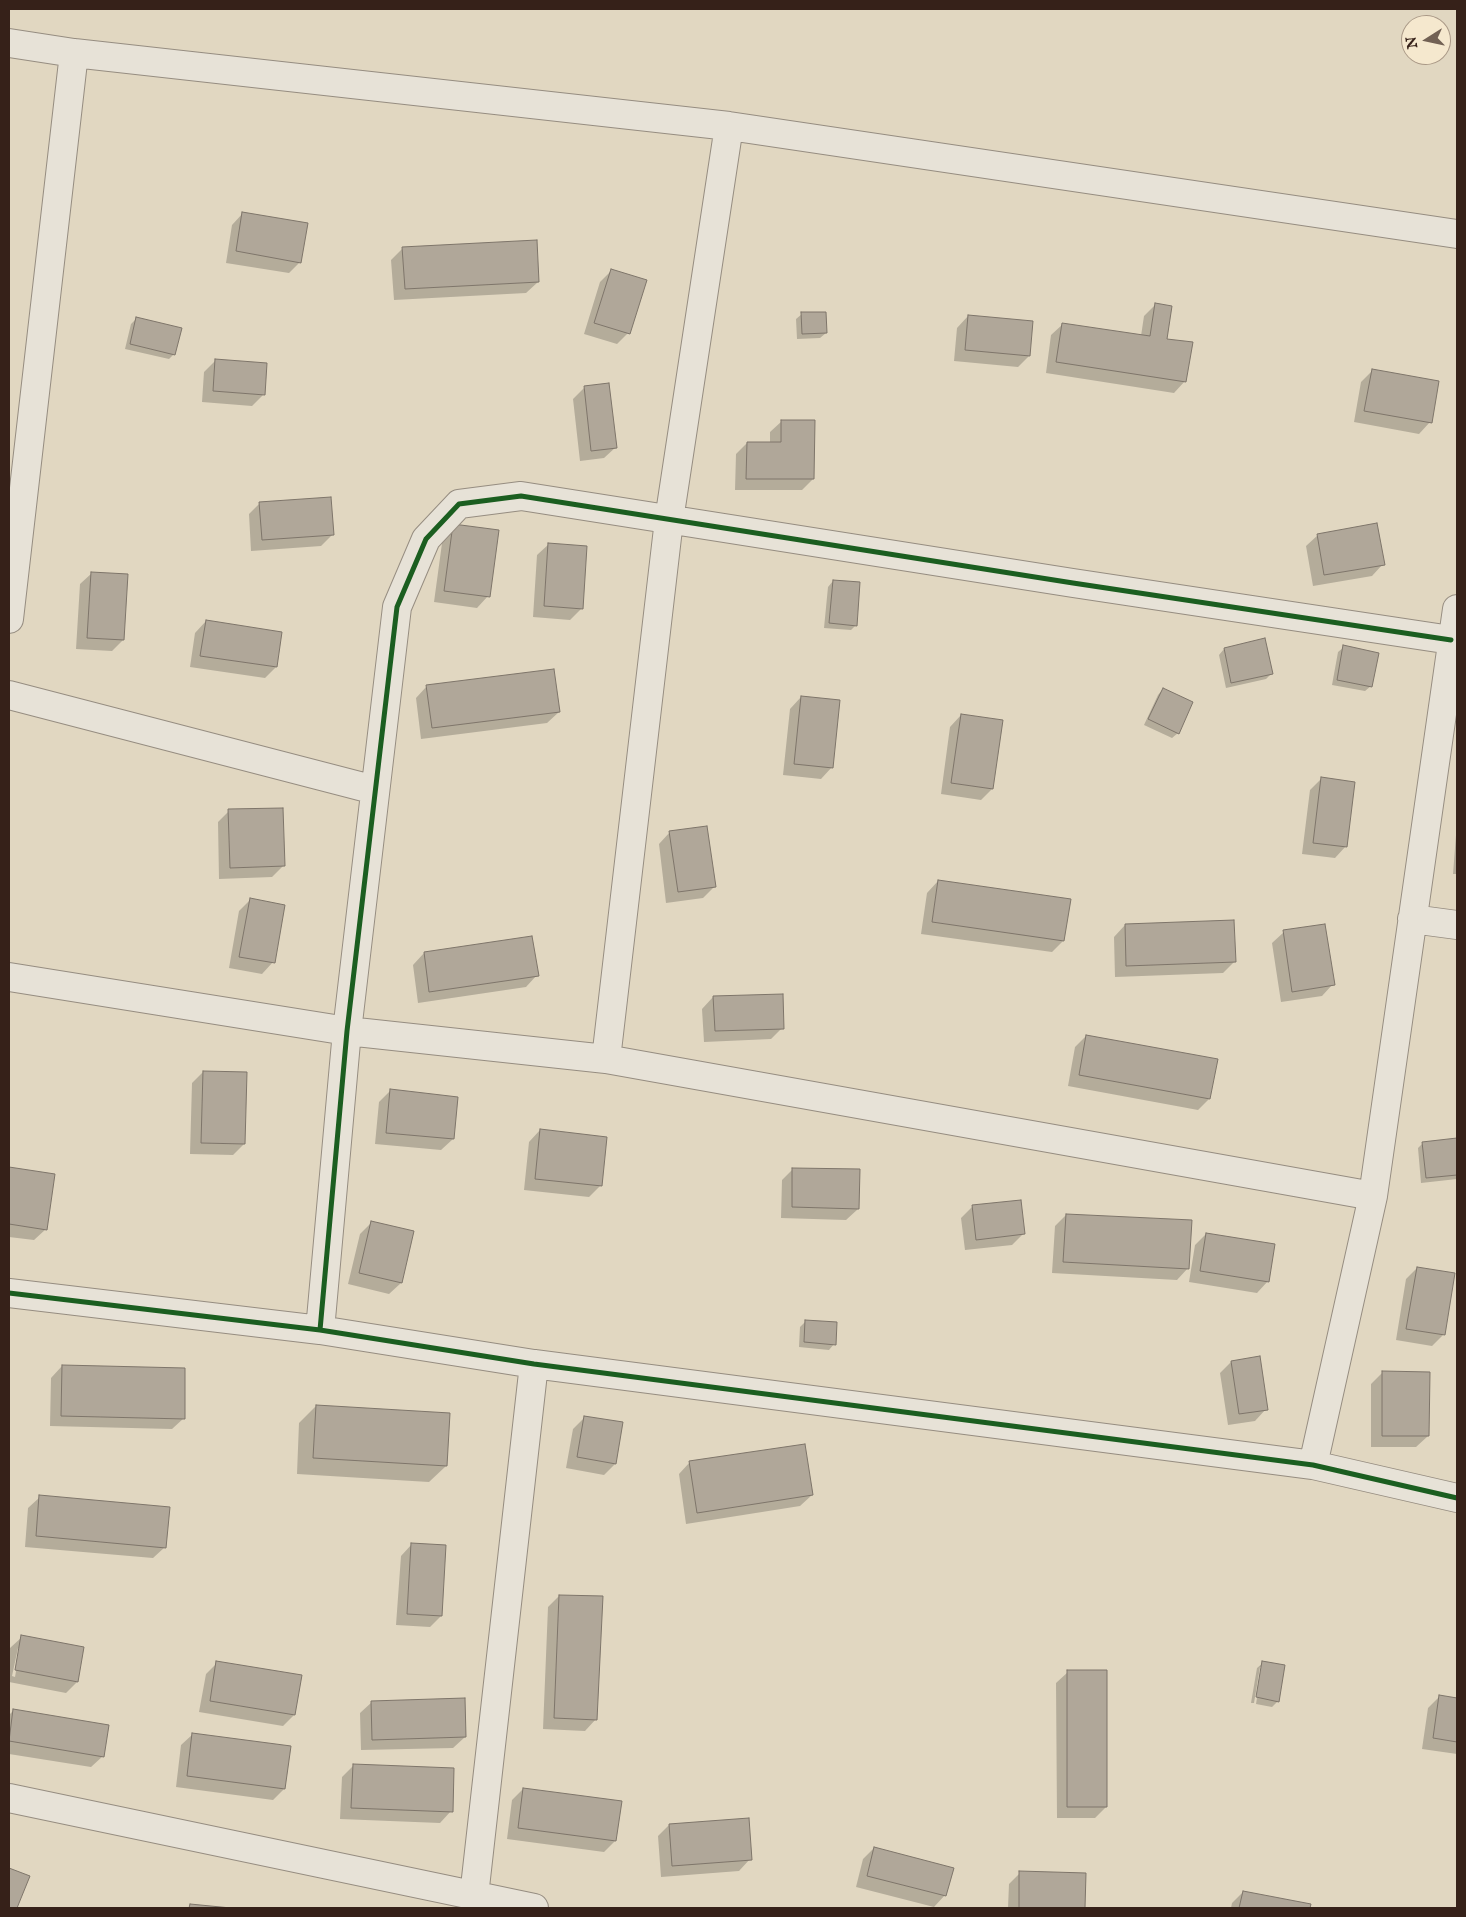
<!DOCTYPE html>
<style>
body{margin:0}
#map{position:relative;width:1466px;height:1917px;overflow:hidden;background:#e1d7c1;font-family:"IM FELL English",serif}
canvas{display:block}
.frame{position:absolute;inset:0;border:10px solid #362119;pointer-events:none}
.north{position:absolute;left:1401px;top:15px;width:50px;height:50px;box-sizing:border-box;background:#f5e8ce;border:1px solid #a99886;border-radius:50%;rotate:260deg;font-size:14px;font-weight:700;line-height:20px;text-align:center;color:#362119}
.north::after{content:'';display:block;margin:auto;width:18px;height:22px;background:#726154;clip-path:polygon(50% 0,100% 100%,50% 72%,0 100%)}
</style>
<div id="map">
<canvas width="1466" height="1917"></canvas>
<div class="frame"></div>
<div class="north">N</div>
</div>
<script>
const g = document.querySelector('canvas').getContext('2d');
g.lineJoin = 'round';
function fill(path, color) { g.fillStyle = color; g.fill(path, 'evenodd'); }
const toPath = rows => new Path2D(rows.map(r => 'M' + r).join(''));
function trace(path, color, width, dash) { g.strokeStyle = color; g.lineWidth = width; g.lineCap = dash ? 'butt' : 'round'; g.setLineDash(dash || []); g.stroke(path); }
const shadow = toPath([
 [243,213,300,262,289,273,226,263,232,225],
 [403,248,538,282,526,293,394,300,391,260],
 [612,270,628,333,617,344,584,334,600,282],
 [1155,305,1166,340,1185,381,1174,393,1046,373,1051,335,1063,324,1141,336,1144,316],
 [802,314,826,333,820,338,797,339,796,319],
 [968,316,1029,356,1018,367,954,361,957,328],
 [136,319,174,354,169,359,125,349,131,324],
 [216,360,263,395,252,406,202,402,204,372],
 [1373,370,1430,422,1419,434,1354,422,1361,382],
 [584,388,616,447,604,458,580,461,573,399],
 [782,421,813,479,802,490,735,490,736,454,747,443,770,443,770,432],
 [260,503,332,535,321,546,251,551,249,514],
 [454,525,488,596,477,608,434,602,443,536],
 [1318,535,1383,564,1372,576,1313,586,1306,546],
 [549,544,582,608,570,620,533,617,537,555],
 [92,573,123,640,112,651,76,649,80,584],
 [833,581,856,625,851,630,824,628,828,587],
 [206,621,276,667,265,678,190,667,195,633],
 [1344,647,1371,686,1365,691,1332,685,1338,652],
 [1224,649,1272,673,1266,679,1226,688,1219,655],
 [427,686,559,712,547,723,421,739,416,698],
 [1163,689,1178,733,1172,738,1144,725,1158,695],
 [801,697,832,767,821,779,783,775,790,709],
 [961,715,992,789,981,800,941,794,950,727],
 [1321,779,1346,846,1335,858,1302,854,1310,790],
 [229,811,283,866,272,877,219,879,218,822],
 [1457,822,1457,874,1453,874],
 [670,832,714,887,703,898,666,903,659,844],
 [938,881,1063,941,1052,952,921,934,927,893],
 [251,899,273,962,262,974,229,968,239,911],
 [1125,925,1235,961,1223,973,1115,977,1114,937],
 [1284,932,1333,984,1322,996,1281,1002,1272,943],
 [531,937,537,975,526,987,418,1003,413,965,424,953],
 [713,997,782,1028,771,1039,704,1042,702,1009],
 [1086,1036,1209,1099,1198,1110,1068,1086,1075,1047],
 [203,1072,244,1144,233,1155,190,1154,192,1083],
 [391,1090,457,1098,453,1139,441,1150,375,1144,379,1102],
 [540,1130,601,1185,589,1197,524,1190,529,1142],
 [1457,1139,1457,1179,1421,1183,1418,1148,1423,1143],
 [9,1169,46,1229,34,1240,9,1237],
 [793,1169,858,1209,846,1220,781,1218,782,1180],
 [973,1206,1024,1233,1012,1245,965,1250,961,1218],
 [1066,1215,1188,1268,1177,1280,1052,1273,1055,1226],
 [371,1223,401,1283,389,1294,348,1284,360,1234],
 [1206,1234,1268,1281,1257,1293,1189,1282,1195,1245],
 [1417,1268,1443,1335,1432,1346,1396,1340,1406,1279],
 [806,1321,834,1344,829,1350,799,1347,800,1327],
 [1231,1362,1266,1409,1255,1421,1228,1425,1220,1373],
 [62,1366,184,1418,172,1429,50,1426,51,1378],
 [1383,1372,1428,1436,1416,1447,1371,1447,1371,1384],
 [316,1406,446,1466,429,1482,297,1474,299,1423],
 [585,1417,615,1464,604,1475,566,1468,573,1429],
 [690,1462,812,1495,800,1506,686,1524,679,1474],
 [40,1497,165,1547,153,1558,25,1547,28,1508],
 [412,1544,441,1616,430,1627,396,1625,401,1556],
 [559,1596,596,1719,585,1731,543,1729,548,1607],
 [22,1637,77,1682,66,1693,9,1682,10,1648],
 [18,1648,20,1648,15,1677,12,1676],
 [217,1663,294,1715,283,1726,199,1712,206,1674],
 [1263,1663,1278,1701,1272,1707,1256,1704,1262,1667,1260,1667,1254,1703,1251,1703,1257,1668],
 [1068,1672,1106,1807,1095,1818,1057,1818,1056,1683],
 [1439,1697,1457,1699,1457,1754,1422,1749,1428,1708],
 [372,1702,465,1737,453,1748,361,1750,360,1713],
 [13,1711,103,1756,91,1767,9,1754,9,1715],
 [193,1734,284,1789,273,1800,176,1787,181,1745],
 [353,1766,451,1811,440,1823,340,1819,342,1777],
 [523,1789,615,1841,604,1852,507,1839,512,1800],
 [669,1825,750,1859,739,1871,661,1877,658,1836],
 [874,1848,945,1895,934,1907,856,1887,863,1859],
 [1020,1873,1085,1874,1084,1908,1008,1908,1009,1884],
 [1243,1892,1310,1905,1309,1908,1231,1908,1232,1903]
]);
const building = toPath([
 [242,212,308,223,301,263,236,251,242,212],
 [537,240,539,282,405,289,402,247,537,240],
 [611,269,647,280,630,334,594,323,611,269],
 [1155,303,1172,306,1167,339,1193,342,1186,382,1056,362,1062,323,1150,336,1155,303],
 [801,312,826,312,827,333,802,334,801,312],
 [968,315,1033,321,1030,356,965,350,968,315],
 [136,317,182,328,175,355,130,344,136,317],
 [215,359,267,363,265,395,213,391,215,359],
 [1372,369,1439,381,1432,423,1364,411,1372,369],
 [609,383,617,448,591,451,584,386,609,383],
 [781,420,815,420,814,479,746,479,747,442,781,442,781,420],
 [331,497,334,535,262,540,259,502,331,497],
 [1377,523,1385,565,1324,575,1317,534,1377,523],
 [453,524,499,530,490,597,444,591,453,524],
 [548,543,587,546,583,609,544,606,548,543],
 [91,572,128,574,124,640,87,638,91,572],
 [833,580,860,582,857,626,829,623,833,580],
 [206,620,282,632,277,667,200,656,206,620],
 [1265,638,1273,674,1231,683,1224,648,1265,638],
 [1343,645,1379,653,1372,687,1337,680,1343,645],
 [554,669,560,712,432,728,426,685,554,669],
 [1163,688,1193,702,1179,734,1148,719,1163,688],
 [801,696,840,700,833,768,794,764,801,696],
 [961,714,1003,720,993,789,951,783,961,714],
 [1321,777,1355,782,1347,847,1313,843,1321,777],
 [283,808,285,866,230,868,228,809,283,808],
 [707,826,716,887,678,892,669,831,707,826],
 [938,880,1071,899,1064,941,932,922,938,880],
 [250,898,285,905,275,963,239,957,250,898],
 [1234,920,1236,962,1126,966,1125,924,1234,920],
 [1325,924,1335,985,1292,992,1283,930,1325,924],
 [532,936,539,976,429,992,424,952,532,936],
 [783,994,784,1029,715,1031,713,996,783,994],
 [1086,1035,1218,1059,1210,1099,1079,1075,1086,1035],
 [203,1071,247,1072,245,1144,201,1143,203,1071],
 [390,1089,458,1097,454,1139,386,1133,390,1089],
 [540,1129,607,1137,602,1186,535,1179,540,1129],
 [1457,1138,1457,1175,1426,1178,1422,1142,1457,1138],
 [9,1167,55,1174,47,1230,9,1224,9,1167],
 [792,1168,860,1169,859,1209,792,1207,792,1168],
 [1021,1200,1025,1234,976,1240,972,1205,1021,1200],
 [1066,1214,1192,1220,1189,1269,1063,1262,1066,1214],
 [371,1221,414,1231,402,1283,359,1273,371,1221],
 [1206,1233,1275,1244,1269,1282,1200,1271,1206,1233],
 [1417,1267,1455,1273,1445,1335,1406,1329,1417,1267],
 [805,1320,837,1322,836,1345,804,1342,805,1320],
 [1260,1356,1268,1410,1239,1414,1231,1361,1260,1356],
 [62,1365,185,1368,185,1419,61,1416,62,1365],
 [1382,1371,1430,1372,1429,1436,1382,1436,1382,1371],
 [316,1405,450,1413,447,1466,313,1458,316,1405],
 [584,1416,623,1422,616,1464,577,1457,584,1416],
 [805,1444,813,1495,697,1513,689,1461,805,1444],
 [39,1495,170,1507,166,1548,36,1536,39,1495],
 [411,1543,446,1545,442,1616,407,1614,411,1543],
 [559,1595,603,1596,597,1720,554,1718,559,1595],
 [21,1635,84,1647,78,1682,15,1670,21,1635],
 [216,1661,302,1675,295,1715,210,1701,216,1661],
 [1262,1661,1285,1665,1279,1702,1256,1697,1262,1661],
 [1067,1670,1107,1670,1107,1807,1067,1807,1067,1670],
 [1439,1695,1457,1698,1457,1742,1433,1738,1439,1695],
 [465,1698,466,1737,372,1740,371,1701,465,1698],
 [13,1709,109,1725,104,1757,9,1741,13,1709],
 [192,1733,291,1746,285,1789,187,1776,192,1733],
 [353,1764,454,1768,453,1812,351,1808,353,1764],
 [523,1788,622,1801,616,1841,518,1828,523,1788],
 [749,1818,752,1860,672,1866,669,1824,749,1818],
 [874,1847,954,1868,946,1896,867,1876,874,1847],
 [9,1868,30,1876,17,1908,9,1908,9,1868],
 [1019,1871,1086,1873,1085,1908,1019,1908,1019,1871],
 [1243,1891,1311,1904,1310,1908,1239,1908,1243,1891],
 [190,1904,231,1908,189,1908,190,1904]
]);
const minor = toPath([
 [9,43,74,53,729,126,1457,234],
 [9,619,74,53],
 [9,695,375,790],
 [1412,919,1457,925],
 [9,977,347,1031,606,1059,1373,1196],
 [606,1059,669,520,729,126],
 [9,1293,320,1330,534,1364,1313,1465,1457,1498],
 [320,1330,347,1031,397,607,426,539,459,504,521,496,1073,583,1451,640],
 [1313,1465,1373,1196,1457,609],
 [9,1798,534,1908],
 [474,1896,534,1364]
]);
const cycleway = toPath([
 [9,1293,320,1330,534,1364,1313,1465,1457,1498],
 [320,1330,347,1031,397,607,426,539,459,504,521,496,1073,583,1451,640]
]);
fill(shadow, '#0003');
fill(building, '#b0a799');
trace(building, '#7e756a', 1);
trace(minor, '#968d81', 30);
trace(minor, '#e7e2d7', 28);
trace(cycleway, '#1b5e20', 5);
</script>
